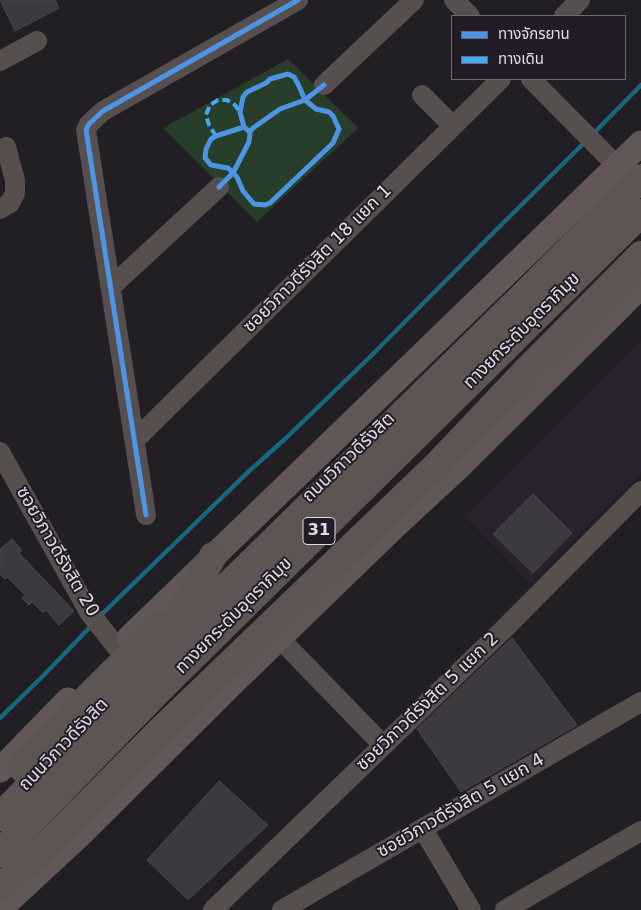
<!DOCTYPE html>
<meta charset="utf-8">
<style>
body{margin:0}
#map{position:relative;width:641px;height:910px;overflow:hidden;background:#211e24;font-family:"DejaVu Sans","Noto Sans Thai",sans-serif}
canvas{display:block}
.legend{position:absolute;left:451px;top:15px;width:175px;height:65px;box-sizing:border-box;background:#221c26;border:1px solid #6e6972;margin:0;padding:6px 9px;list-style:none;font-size:15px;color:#e1dde4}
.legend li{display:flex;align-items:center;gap:10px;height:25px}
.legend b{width:25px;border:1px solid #6e6972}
</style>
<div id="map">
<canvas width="641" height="910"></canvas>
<ul class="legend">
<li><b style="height:6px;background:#4d94e3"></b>ทางจักรยาน</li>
<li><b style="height:6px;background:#3fa9f5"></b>ทางเดิน</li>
</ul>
</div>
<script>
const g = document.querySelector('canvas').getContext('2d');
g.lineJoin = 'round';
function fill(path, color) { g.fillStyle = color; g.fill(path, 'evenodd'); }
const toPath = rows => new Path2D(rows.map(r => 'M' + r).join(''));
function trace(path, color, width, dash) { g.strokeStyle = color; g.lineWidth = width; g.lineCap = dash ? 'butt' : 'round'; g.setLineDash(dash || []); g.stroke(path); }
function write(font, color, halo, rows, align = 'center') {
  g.font = font + ' "DejaVu Sans","Noto Sans Thai",sans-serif'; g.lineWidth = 4; g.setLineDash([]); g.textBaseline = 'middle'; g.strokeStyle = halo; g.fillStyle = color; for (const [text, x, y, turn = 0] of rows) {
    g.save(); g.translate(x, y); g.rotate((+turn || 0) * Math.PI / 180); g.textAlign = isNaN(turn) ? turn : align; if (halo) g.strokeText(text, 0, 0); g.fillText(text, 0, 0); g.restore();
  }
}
const built = toPath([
 [641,341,641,473,530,583,465,517]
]);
const green = toPath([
 [288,59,358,128,257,222,163,128]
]);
const stream = toPath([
 [592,135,641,85],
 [99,617,247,473,286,438,371,356,493,233,585,142],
 [0,718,42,677,92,625]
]);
const building = toPath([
 [0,0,55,0,59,8,15,31,0,0],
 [533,494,572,533,533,573,493,534,533,494],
 [12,539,22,550,19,553,74,611,59,625,46,610,43,613,32,602,29,605,22,598,25,595,7,577,5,579,0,574,0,549,12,539],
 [512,638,577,725,461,792,417,729,512,638],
 [219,781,268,825,188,900,147,860,219,781]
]);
const minor = toPath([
 [454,0,470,16],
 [564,16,580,0],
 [0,61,37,41],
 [531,79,617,166],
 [324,85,414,0],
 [422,95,453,126],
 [0,209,10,203,15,193,15,180,6,147],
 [111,287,219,187],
 [135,440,501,79],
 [0,452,89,612,118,649],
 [146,515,86,130,89,124,103,111,298,0],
 [280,639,383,745],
 [423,829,471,910],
 [213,910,505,628,641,491],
 [282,910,641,702],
 [505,910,641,831]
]);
const major = toPath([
 [129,638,641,143],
 [0,770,68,700],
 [0,909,84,831,234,682,393,528,463,463,641,286]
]);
const highway = toPath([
 [171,629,213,556],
 [22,768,86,699,161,625],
 [0,817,151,661,526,293,641,178],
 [0,853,161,688,641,213],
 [0,887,39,853,160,731,437,465,525,372,641,255]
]);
const quiet = toPath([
 [216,136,209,125,206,115,210,105,218,100,227,100,235,105,240,112]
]);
const cycleway = toPath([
 [244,127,216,136,211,139,206,149,205,158,211,165,228,168,237,177,243,191,254,204,265,205,270,203,333,143,339,129,333,116,329,112,316,109,305,100,298,84,294,77,288,74,270,79,266,83,247,92,243,97,240,112,244,127,250,132],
 [219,187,233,173,249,142,250,132,253,128,280,109,305,100,324,85],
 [146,515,86,130,89,124,103,111,298,0]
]);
const shields = [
 [319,531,32]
];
const shieldNames = [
 ["31",319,531]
];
const streetNames = [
 ["ซอยวิภาวดีรังสิต 18 แยก 1",318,259,-45],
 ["ทางยกระดับอุตราภิมุข",522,331,-45],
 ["ถนนวิภาวดีรังสิต",349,458,-44],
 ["ซอยวิภาวดีรังสิต 20",57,552,60],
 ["ทางยกระดับอุตราภิมุข",234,616,-45],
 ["ซอยวิภาวดีรังสิต 5 แยก 2",428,702,-44],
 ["ถนนวิภาวดีรังสิต",64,745,-46],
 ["ซอยวิภาวดีรังสิต 5 แยก 4",461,806,-30]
];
fill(built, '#29212e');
fill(green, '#263e2a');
trace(stream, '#16687e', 4.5);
fill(building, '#3d3a3f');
trace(building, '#49454a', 1);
trace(minor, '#574e4e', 20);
trace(major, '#625657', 25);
trace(highway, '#5e5454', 28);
trace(quiet, '#3fa9f5', 4, [8, 4]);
trace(cycleway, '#4d94e3', 5);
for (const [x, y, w] of shields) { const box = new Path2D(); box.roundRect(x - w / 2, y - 13.5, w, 27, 4); g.fillStyle = '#221c26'; g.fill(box); trace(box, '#e1dde4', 1); }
write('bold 16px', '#e1dde4', null, shieldNames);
write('18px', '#e1dde4', '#221c26', streetNames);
</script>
